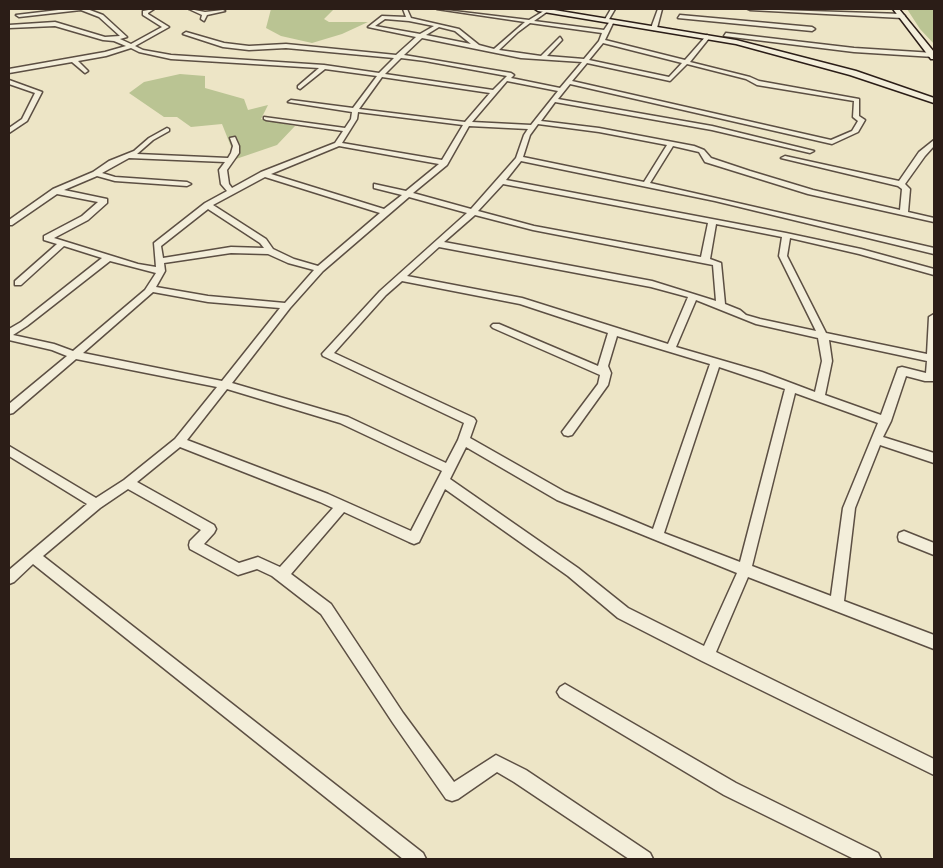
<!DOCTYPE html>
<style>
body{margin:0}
#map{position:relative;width:943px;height:868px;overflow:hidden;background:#ede5c6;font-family:"Libre Bodoni",serif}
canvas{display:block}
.frame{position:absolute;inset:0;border:10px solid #2b1d17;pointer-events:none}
</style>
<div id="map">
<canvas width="943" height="868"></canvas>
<div class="frame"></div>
</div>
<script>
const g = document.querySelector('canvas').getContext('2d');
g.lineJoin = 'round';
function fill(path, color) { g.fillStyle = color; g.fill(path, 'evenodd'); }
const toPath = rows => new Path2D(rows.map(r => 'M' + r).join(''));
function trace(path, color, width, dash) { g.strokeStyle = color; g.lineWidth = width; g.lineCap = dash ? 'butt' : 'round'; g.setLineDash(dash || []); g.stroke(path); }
const green = toPath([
 [271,9,334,9,324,19,329,22,368,22,342,34,312,43,281,36,266,28],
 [907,9,934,9,934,44,920,29],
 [180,74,205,76,205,88,244,99,248,110,268,105,261,119,295,126,277,145,236,159,222,124,191,127,177,117,164,117,129,93,144,82]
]);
const street = toPath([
 [67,9,87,9,103,15,127,37,120,39,131,44,162,27,143,15,143,11,154,9,148,13,148,14,169,27,135,46,143,50,171,55,324,65,379,73,394,58,286,48,249,50,223,47,183,34,186,32,224,43,249,46,286,44,396,55,416,37,368,27,382,16,406,17,403,9,407,9,411,18,459,29,479,45,494,49,525,22,437,9,529,20,547,9,548,11,534,21,604,30,610,21,614,21,605,40,685,60,707,35,710,37,690,62,750,77,759,81,859,99,859,116,865,120,858,132,832,144,570,84,558,99,712,126,814,151,810,153,712,130,555,102,541,121,599,128,694,146,704,150,711,158,750,171,813,190,900,210,902,189,898,186,781,158,785,156,899,181,919,152,934,140,934,146,925,156,905,184,910,189,908,212,934,218,934,222,808,194,705,162,699,152,673,146,650,183,934,248,934,254,715,201,521,161,506,180,786,233,861,249,934,269,934,275,859,254,790,238,787,256,826,333,927,354,929,317,934,314,934,381,925,381,906,376,891,421,883,437,934,453,934,463,880,445,855,508,844,601,934,635,934,649,748,577,716,652,934,759,934,775,702,661,618,618,568,576,445,489,419,542,414,544,409,542,344,512,291,574,331,604,403,713,454,782,496,755,526,770,650,853,653,859,629,859,514,782,497,772,458,799,452,801,446,799,393,723,321,614,272,576,257,569,238,575,190,549,189,545,190,541,201,530,128,489,100,508,43,556,423,853,426,859,403,859,33,564,14,582,9,584,9,570,87,504,9,456,9,446,96,498,124,480,175,439,217,387,76,359,13,413,9,414,9,404,67,356,52,350,9,340,9,329,21,322,102,258,64,246,21,285,15,285,15,281,57,244,44,240,44,236,82,216,98,202,57,194,12,225,9,225,9,220,53,189,93,172,109,161,134,151,149,138,167,128,169,129,169,131,153,140,137,154,228,158,231,153,233,146,230,138,235,137,239,146,239,153,227,170,229,184,232,188,261,172,335,143,343,131,266,120,264,119,264,117,345,128,351,119,352,112,288,102,291,100,353,108,377,76,325,69,300,89,298,88,298,86,319,68,171,59,139,52,131,48,106,56,78,61,88,71,85,73,72,62,9,73,9,69,105,52,126,46,114,41,103,40,55,26,9,28,9,25,55,22,105,37,120,36,99,17,81,10,19,17,16,15,67,9],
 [385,19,409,21,434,26,420,34,375,26,385,19],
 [530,23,602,33,599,41,584,59,547,56,562,40,560,37,541,56,499,50,518,32,530,23],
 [439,27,455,31,471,44,426,35,439,27],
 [422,38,521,58,582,62,560,88,511,78,514,75,511,73,404,55,422,38],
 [603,43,682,63,669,77,589,60,603,43],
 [401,58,425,61,507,76,493,90,385,74,401,58],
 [587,63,670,81,687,64,746,79,757,85,854,101,853,117,858,121,852,131,831,140,572,81,587,63],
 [382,77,490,93,465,122,359,109,382,77],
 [507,81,558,91,531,125,472,122,507,81],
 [358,112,463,125,442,160,342,143,357,119,358,112],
 [538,124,599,132,667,145,644,182,523,157,530,135,538,124],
 [469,126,528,129,524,135,516,158,471,209,413,193,447,165,469,126],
 [339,146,439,164,406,191,374,184,374,188,402,195,384,209,271,174,339,146],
 [129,158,225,162,219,170,221,184,227,191,205,203,154,243,156,267,138,264,54,238,88,220,107,203,107,199,64,190,97,176,115,181,187,186,191,184,187,182,115,177,102,173,129,158],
 [265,177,380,213,318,266,294,259,273,249,266,239,213,205,265,177],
 [503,184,708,223,701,257,534,226,478,211,503,184],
 [409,197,467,213,380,291,322,354,323,356,464,423,458,440,446,463,348,417,232,383,290,308,323,271,409,197],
 [208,209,260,243,264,248,231,247,163,258,161,246,208,209],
 [475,215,533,230,713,265,716,301,652,281,444,242,475,215],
 [716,224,782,237,779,256,816,331,760,319,746,315,740,310,725,304,721,263,710,259,716,224],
 [439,247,651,287,688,297,668,344,522,298,407,276,439,247],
 [231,253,268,254,288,263,314,270,285,303,208,296,156,287,165,271,164,263,231,253],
 [110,261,156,273,145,290,73,351,54,344,13,335,27,326,110,261],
 [402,281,520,304,608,333,598,366,499,324,493,324,491,326,493,328,600,375,598,384,562,432,564,435,568,436,572,435,608,385,611,373,608,366,617,336,710,364,653,529,565,492,470,438,476,421,474,418,334,353,386,295,402,281],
 [153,292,208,302,280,308,222,381,83,353,153,292],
 [696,300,756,324,818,338,822,361,815,392,762,372,676,347,696,300],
 [829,340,927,361,926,373,902,367,898,368,881,415,825,395,832,361,829,340],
 [719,367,785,389,740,562,664,533,719,367],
 [227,389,340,423,442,471,411,531,328,494,187,440,227,389],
 [795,393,878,423,843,508,831,596,752,566,795,393],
 [180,447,320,502,333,508,280,567,258,557,239,563,204,544,214,533,216,529,214,525,137,482,180,447],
 [466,447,557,500,737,573,704,646,628,608,578,568,450,479,466,447],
 [189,9,205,12,223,10,225,11,207,15,204,21,201,19,202,15,189,9],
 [611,9,615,9,608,21,604,21,611,9],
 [658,9,662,9,657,28,654,30,651,28,658,9],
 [748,9,902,14,905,16,902,18,750,10,748,9],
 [680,15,812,27,815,29,812,31,678,18,680,15],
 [726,33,854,48,934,53,934,57,854,52,724,36,726,33],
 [9,80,42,92,27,121,9,133,9,128,22,119,35,93,9,84,9,80],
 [904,531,934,543,934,555,899,541,898,537,899,533,904,531],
 [565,684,736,783,878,853,881,859,854,859,724,795,560,697,557,692,560,687,565,684]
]);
const secondary = toPath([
 [535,9,548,9,736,40,856,71,934,98,934,103,850,75,736,44,538,11,535,9],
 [893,9,899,9,934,52,934,59,931,59,893,9]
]);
fill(green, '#bac493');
trace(street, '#5c4f43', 3);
trace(secondary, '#2b1d17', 3);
fill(street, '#f3eeda');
fill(secondary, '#f3eeda');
</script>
